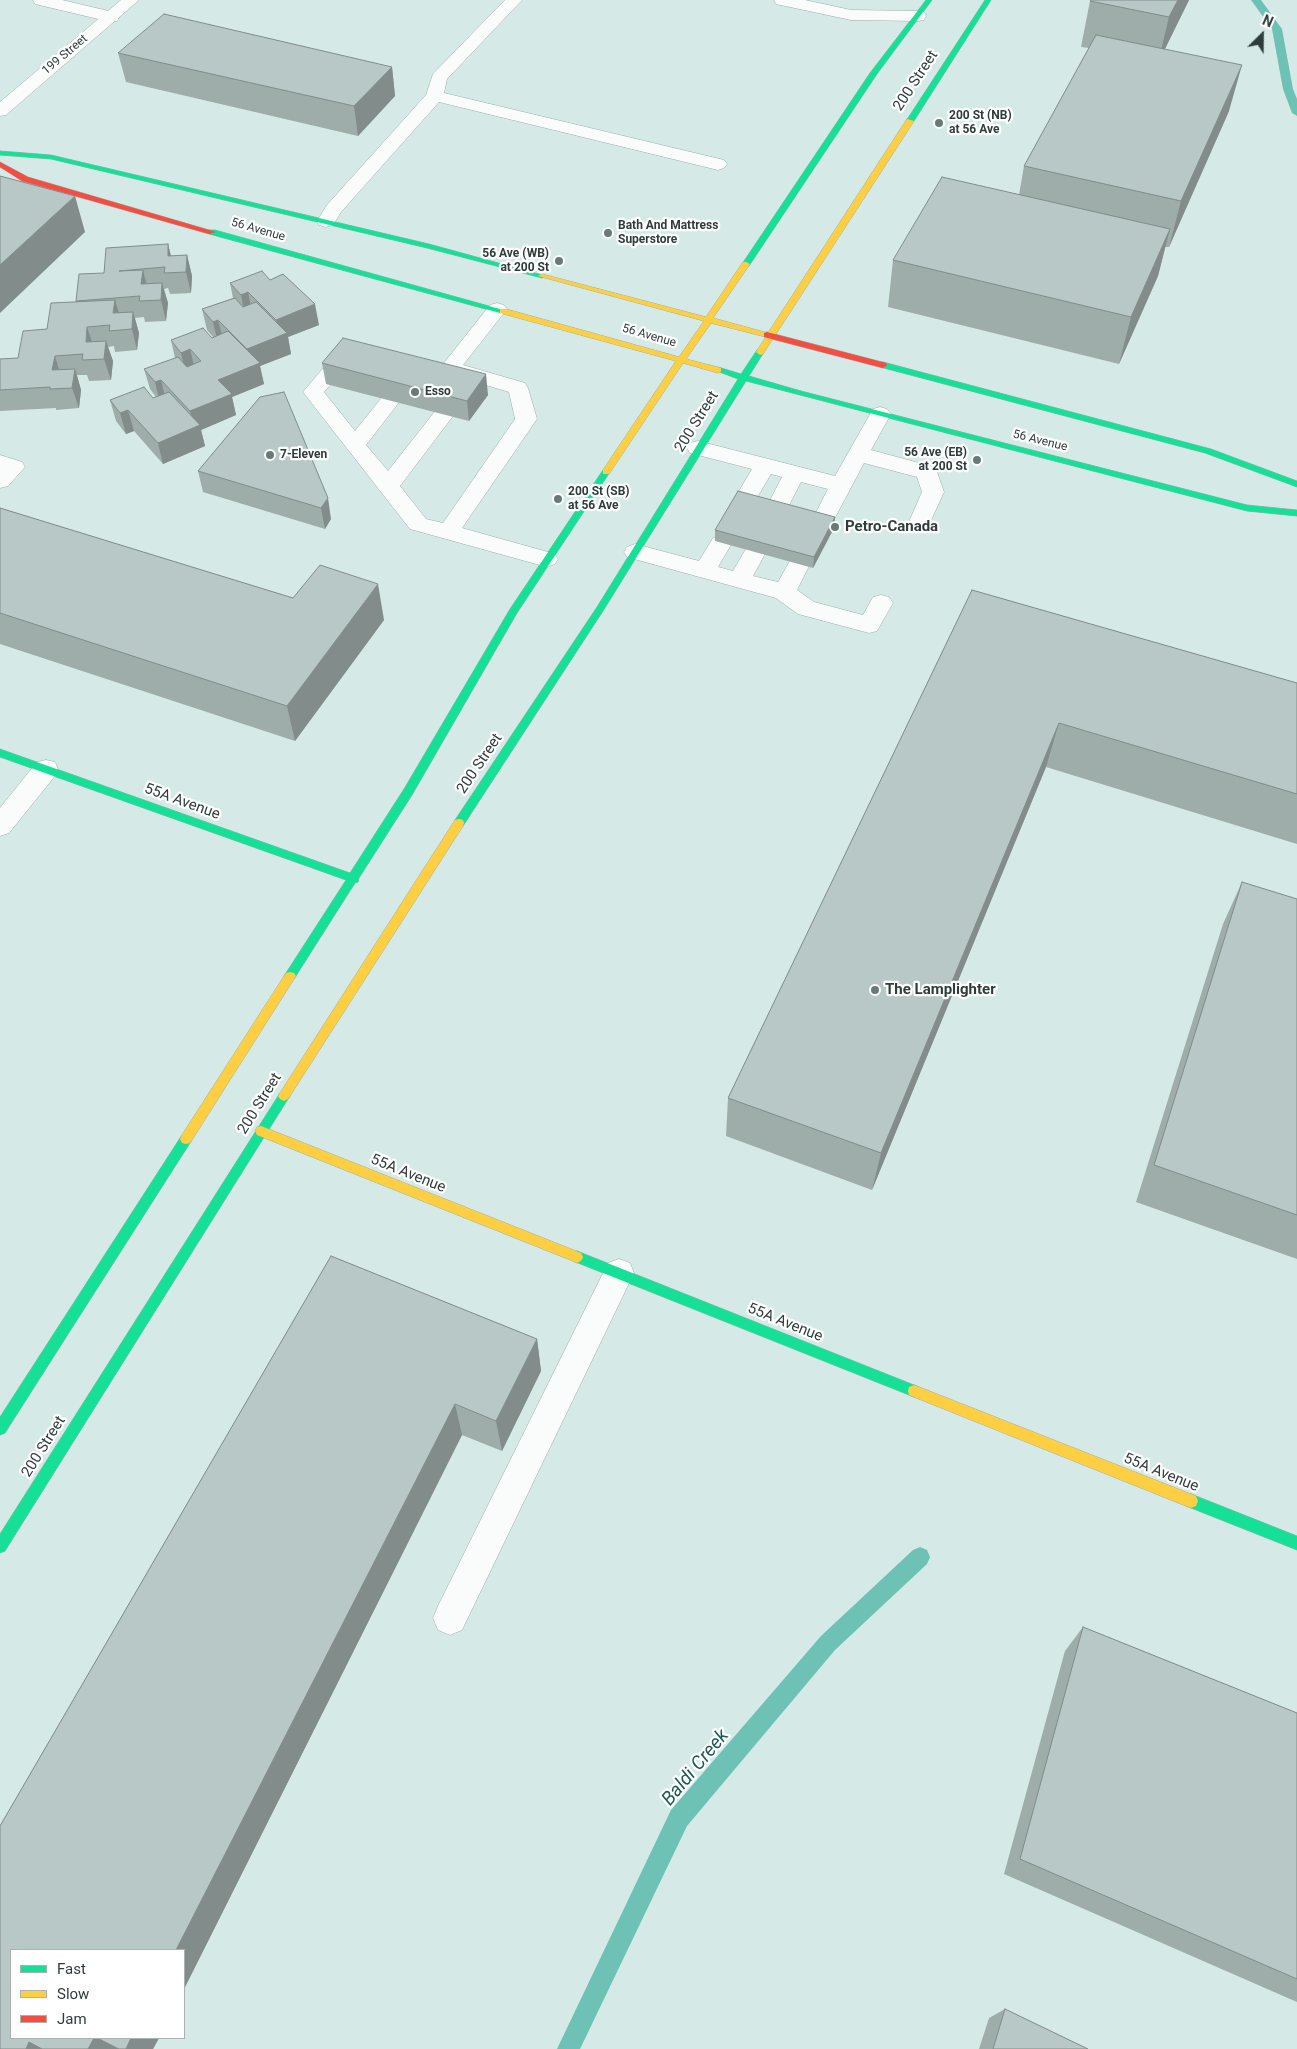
<!DOCTYPE html>
<style>
body{margin:0}
#map{position:relative;width:1297px;height:2049px;overflow:hidden;background:#d5eae6;font-family:Roboto,sans-serif}
canvas{display:block}
.legend{position:absolute;left:10px;top:1949px;width:175px;height:90px;box-sizing:border-box;background:#fff;border:1px solid #abb1b1;margin:0;padding:6px 9px;list-style:none;font-size:15px;color:#2e3d3b}
.legend li{display:flex;align-items:center;gap:10px;height:25px}
.legend b{width:25px;border:1px solid #abb1b1}
.north{position:absolute;left:1237px;top:10px;width:50px;height:50px;-webkit-text-stroke:4px #fff;paint-order:stroke;rotate:23deg;font-size:14px;font-weight:700;line-height:20px;text-align:center;color:#2e3d3b}
.north::after{content:'';display:block;margin:auto;width:18px;height:22px;background:#2e3d3b;clip-path:polygon(50% 0,100% 100%,50% 72%,0 100%)}
</style>
<div id="map">
<canvas width="1297" height="2049"></canvas>
<ul class="legend">
<li><b style="height:6px;background:#16e098"></b>Fast</li>
<li><b style="height:6px;background:#ffcf43"></b>Slow</li>
<li><b style="height:6px;background:#f24e42"></b>Jam</li>
</ul>
<div class="north">N</div>
</div>
<script>
const g = document.querySelector('canvas').getContext('2d');
g.lineJoin = 'round';
const toPath = rows => new Path2D(rows.map(r => 'M' + r).join(''));
function fill(path, color) { g.fillStyle = color; g.fill(path, 'evenodd'); }
function trace(path, color, width, dash) { g.strokeStyle = color; g.lineWidth = width; g.lineCap = dash ? 'butt' : 'round'; g.setLineDash(dash || []); g.stroke(path); }
function write(font, color, halo, rows, align = 'center') {
  g.font = font + ' Roboto,sans-serif'; g.lineWidth = 4.5; g.setLineDash([]); g.textBaseline = 'middle'; g.strokeStyle = halo; g.fillStyle = color; for (const [text, x, y, turn = 0] of rows) {
    g.save(); g.translate(x, y); g.rotate((+turn || 0) * Math.PI / 180); g.textAlign = isNaN(turn) ? turn : align; if (halo) g.strokeText(text, 0, 0); g.fillText(text, 0, 0); g.restore();
  }
}
const stream = toPath([
 [1251,0,1261,0,1282,29,1293,89,1297,99,1297,116,1292,113,1283,89,1272,29,1251,0],
 [920,1547,927,1550,930,1557,927,1564,835,1650,687,1826,580,2049,557,2049,671,1810,821,1636,913,1550,920,1547]
]);
const lane = toPath([
 [33,0,62,0,117,13,119,17,117,21,111,22,35,4,33,0],
 [505,0,522,0,447,79,444,93,724,160,727,164,724,168,718,170,439,102,341,212,333,225,326,227,319,225,317,221,327,205,426,95,433,74,505,0],
 [774,0,805,0,851,10,918,11,924,12,926,16,924,20,918,21,851,20,776,4,774,0],
 [497,303,504,305,507,309,463,365,525,383,528,388,537,419,462,528,555,554,558,559,555,564,547,567,410,529,303,392,341,347,348,345,357,347,360,351,357,355,324,392,355,431,383,396,390,394,397,396,400,401,366,445,388,471,436,410,443,408,450,410,454,415,450,420,400,486,426,519,443,523,515,419,509,392,443,372,440,368,490,305,497,303],
 [880,407,887,409,891,414,871,450,934,467,937,472,944,492,927,529,919,531,911,529,908,524,922,492,917,477,864,463,829,529,821,531,813,529,810,524,828,489,801,482,783,517,775,519,767,517,764,512,782,477,771,474,751,508,743,510,735,508,732,503,752,469,690,453,687,448,690,443,698,441,835,476,873,409,880,407],
 [0,455,22,462,25,467,8,486,0,488,0,455],
 [721,535,729,538,732,543,718,567,733,571,747,547,755,544,763,547,766,552,753,576,778,582,791,559,799,556,807,559,810,564,797,590,814,602,863,615,873,597,881,595,889,597,893,603,877,631,869,633,798,614,776,598,627,557,624,552,627,547,635,544,699,561,713,538,721,535],
 [46,760,55,762,58,769,55,776,9,833,0,836,0,808,37,762,46,760],
 [619,1259,630,1263,634,1273,462,1630,450,1635,438,1630,433,1618,438,1606,608,1263,619,1259]
]);
const street = toPath([
 [121,0,139,0,6,115,0,116,0,102,121,0]
]);
const fast = toPath([
 [926,0,932,0,877,74,749,266,743,266,742,264,870,73,926,0],
 [985,0,991,0,914,121,907,123,906,121,985,0],
 [0,151,51,155,429,244,546,276,542,278,427,248,51,159,0,155,0,151],
 [209,230,215,230,507,311,500,313,209,234,209,230],
 [760,349,764,352,749,376,801,391,1247,505,1297,510,1297,516,1247,511,746,381,603,611,463,826,455,826,454,823,455,820,597,607,738,379,714,370,718,367,741,374,757,350,760,349],
 [883,362,1211,449,1297,481,1297,487,1205,453,880,367,880,363,883,362],
 [606,469,610,472,517,613,412,795,359,878,358,882,355,883,294,979,290,980,286,979,284,976,346,880,0,757,0,749,350,873,404,789,510,609,603,470,606,469],
 [284,1091,288,1093,290,1096,288,1099,5,1551,0,1553,0,1534,280,1093,284,1091],
 [186,1134,190,1135,192,1139,190,1143,5,1433,0,1435,0,1417,182,1135,186,1134],
 [577,1251,919,1387,920,1391,919,1395,914,1397,573,1261,571,1257,573,1253,577,1251],
 [1191,1494,1297,1536,1297,1550,1186,1506,1184,1501,1186,1496,1191,1494]
]);
const slow = toPath([
 [907,119,914,121,763,354,760,355,756,352,766,337,711,323,686,359,721,368,721,372,718,373,683,363,609,474,603,474,603,470,676,361,500,313,500,309,506,309,679,357,704,321,538,276,542,274,706,317,743,262,746,262,750,264,713,318,768,333,907,119],
 [459,819,463,820,464,823,463,826,288,1099,284,1101,280,1099,278,1096,280,1093,455,820,459,819],
 [290,972,294,973,296,976,294,979,190,1143,186,1144,182,1143,180,1139,182,1135,286,973,290,972],
 [261,1126,581,1253,583,1257,581,1261,577,1263,573,1261,257,1135,255,1131,257,1127,261,1126],
 [914,1385,1196,1496,1198,1501,1196,1506,1191,1508,909,1395,908,1391,909,1387,914,1385]
]);
const jam = toPath([
 [0,162,28,177,216,232,209,234,22,181,0,167,0,162],
 [767,332,886,363,887,365,883,368,764,337,764,333,767,332]
]);
const wall = toPath([
 [1189,0,1165,49,1229,111,1169,247,1165,247,1158,276,1119,364,888,307,893,260,1019,195,1024,166,1089,48,1081,47,1090,1],
 [118,53,392,67,395,96,358,136,126,82],
 [168,244,171,256,187,255,192,276,191,293,170,294,168,288,164,289,168,303,166,321,145,322,144,317,135,318,139,333,137,350,115,352,114,346,108,347,113,361,111,380,89,381,87,375,77,375,81,390,79,408,56,410,56,408,0,411,0,359,18,358,77,302,76,301,104,273],
 [270,280,319,325,288,337,291,354,260,366,264,384,232,397,236,415,201,430,205,446,163,464,134,431,126,434,116,421,110,400,153,398,156,397,150,389,144,369,175,358,171,340,213,337,207,330,202,309,233,298,230,283],
 [322,363,488,395,469,421,326,384],
 [260,397,331,519,325,529,203,492,198,471],
 [0,508,293,598,384,620,295,741,0,644],
 [835,517,834,528,813,568,715,541,715,530],
 [972,590,1297,683,1297,844,1046,767,872,1190,726,1136,728,1098],
 [1242,882,1297,899,1297,1259,1136,1202,1223,924],
 [331,1256,537,1339,541,1371,502,1451,462,1435,184,1989,184,1950,11,1950,11,2038,159,2038,153,2049,0,2049,0,1826],
 [1083,1627,1297,1713,1297,2002,1004,1874,1065,1651],
 [1005,2009,1088,2049,979,2049,989,2018]
]);
const shadedWall = toPath([
 [1178,0,1189,0,1158,63,1169,17],
 [1242,65,1229,111,1169,247,1181,201],
 [392,67,395,96,358,136,354,106],
 [75,196,85,232,0,313,0,265],
 [1170,229,1158,276,1119,364,1131,317],
 [168,244,173,265,168,256],
 [187,255,192,276,191,293,186,272],
 [143,270,148,291,141,284],
 [162,283,168,303,166,321,161,300],
 [248,292,252,313,245,315,241,295],
 [115,300,121,320,113,313],
 [315,304,319,325,288,337,291,354,260,366,264,384,232,397,236,415,201,430,205,446,163,464,158,443,194,427,190,411,218,380,251,366,247,349,279,336,276,320],
 [133,312,139,333,137,350,132,329],
 [218,320,223,340,218,343,213,322],
 [87,327,94,348,86,342],
 [106,341,113,361,111,380,104,359],
 [190,349,195,370,186,374,181,353],
 [55,356,61,376,52,370],
 [75,369,81,390,79,408,72,388],
 [486,374,488,395,469,421,467,401],
 [161,380,166,401,160,403,155,382],
 [128,410,134,431,126,434,120,413],
 [328,498,331,519,325,529,321,508],
 [835,517,834,528,813,568,814,557],
 [378,584,384,620,295,741,287,706],
 [1059,723,1046,767,872,1190,881,1153],
 [537,1339,541,1371,502,1451,496,1421],
 [455,1404,462,1435,184,1989,184,1950,176,1950],
 [94,2038,99,2038,118,2049,88,2049],
 [131,2038,159,2038,153,2049,126,2049],
 [29,2042,54,2049,26,2049]
]);
const building = toPath([
 [1091,0,1178,0,1169,17,1090,1,1091,0],
 [164,14,392,67,354,106,118,53,164,14],
 [1096,35,1242,65,1181,201,1024,166,1096,35],
 [0,176,75,196,0,265,0,176],
 [942,177,1170,229,1131,317,893,260,942,177],
 [168,244,168,256,187,255,186,272,164,273,165,267,119,271,143,270,141,284,162,283,161,300,139,301,140,296,76,301,79,274,104,273,106,248,168,244],
 [262,271,270,280,283,274,315,304,276,320,248,292,241,295,230,283,262,271],
 [235,298,243,307,256,302,287,333,247,349,218,320,213,322,202,309,235,298],
 [115,300,113,313,133,312,132,329,109,331,110,325,87,327,86,342,106,341,104,359,82,360,83,354,55,356,52,370,75,369,72,388,50,389,50,387,0,390,0,359,18,358,23,331,47,329,51,303,115,300],
 [203,328,212,338,228,331,260,363,218,380,232,394,190,411,161,380,155,382,144,369,178,357,187,367,201,361,190,349,181,353,171,340,203,328],
 [343,338,486,374,467,401,322,363,343,338],
 [144,387,153,398,169,392,200,425,158,443,128,410,120,413,110,400,144,387],
 [284,392,328,498,321,508,198,471,260,397,284,392],
 [738,491,835,517,814,557,715,530,738,491],
 [0,508,293,598,320,565,378,584,287,706,0,613,0,508],
 [972,590,1297,683,1297,794,1059,723,881,1153,728,1098,972,590],
 [1242,882,1297,899,1297,1215,1154,1165,1242,882],
 [331,1256,537,1339,496,1421,455,1404,176,1950,11,1950,11,2038,94,2038,88,2049,42,2049,29,2042,26,2049,0,2049,0,1826,331,1256],
 [1083,1627,1297,1713,1297,1979,1020,1859,1083,1627],
 [1005,2009,1088,2049,993,2049,1005,2009],
 [97,2038,131,2038,126,2049,119,2049,97,2038]
]);
const markers = [
 [939,123,5,"#687a77"],
 [608,233,5,"#687a77"],
 [559,261,5,"#687a77"],
 [415,392,5,"#687a77"],
 [270,455,5,"#687a77"],
 [977,460,5,"#687a77"],
 [558,499,5,"#687a77"],
 [835,527,5,"#687a77"],
 [875,990,5,"#687a77"]
];
const farStreetnames = [
 ["199 Street",65,55,-40],
 ["56 Avenue",258,230,16],
 ["56 Avenue",649,336,16],
 ["56 Avenue",1040,441,14]
];
const farPoinames = [
 ["200 St (NB)",949,116],
 ["at 56 Ave",949,130],
 ["Bath And Mattress",618,226],
 ["Superstore",618,240],
 ["56 Ave (WB)",549,254,"right"],
 ["at 200 St",549,268,"right"],
 ["Esso",425,392],
 ["56 Ave (EB)",967,453,"right"],
 ["at 200 St",967,467,"right"],
 ["7-Eleven",280,455],
 ["200 St (SB)",568,492],
 ["at 56 Ave",568,506]
];
const streetNames = [
 ["200 Street",916,81,-57],
 ["200 Street",697,422,-58],
 ["200 Street",480,764,-56],
 ["55A Avenue",182,802,20],
 ["200 Street",260,1104,-58],
 ["55A Avenue",408,1174,22],
 ["55A Avenue",785,1323,22],
 ["200 Street",44,1447,-58],
 ["55A Avenue",1161,1473,22]
];
const poiNames = [
 ["Petro-Canada",845,527],
 ["The Lamplighter",885,990]
];
const nearWaternames = [
 ["Baldi Creek",696,1768,-50]
];
fill(stream, '#6dc1b5');
trace(lane, '#9daeab', 1);
trace(street, '#9daeab', 1);
trace(fast, '#9daeab', 1);
trace(slow, '#9daeab', 1);
trace(jam, '#9daeab', 1);
fill(lane, '#f9fcfb');
fill(street, '#f9fcfb');
fill(fast, '#16e098');
fill(slow, '#ffcf43');
fill(jam, '#f24e42');
fill(wall, '#9eacaa');
fill(shadedWall, '#818c8b');
fill(building, '#b8c8c6');
trace(building, '#818c8b', 1);
for (const [x, y, r, color] of markers) { const dot = new Path2D(); dot.arc(x, y, r, 0, 2 * Math.PI); g.fillStyle = color; g.fill(dot); trace(dot, '#fff', 2); }
write('12px', '#2e3d3b', '#fff', farStreetnames);
write('bold 12px', '#2e3d3b', '#fff', farPoinames, 'left');
write('15px', '#2e3d3b', '#fff', streetNames);
write('bold 15px', '#2e3d3b', '#fff', poiNames, 'left');
write('italic 19px', '#1c5951', '#fff', nearWaternames);
</script>
